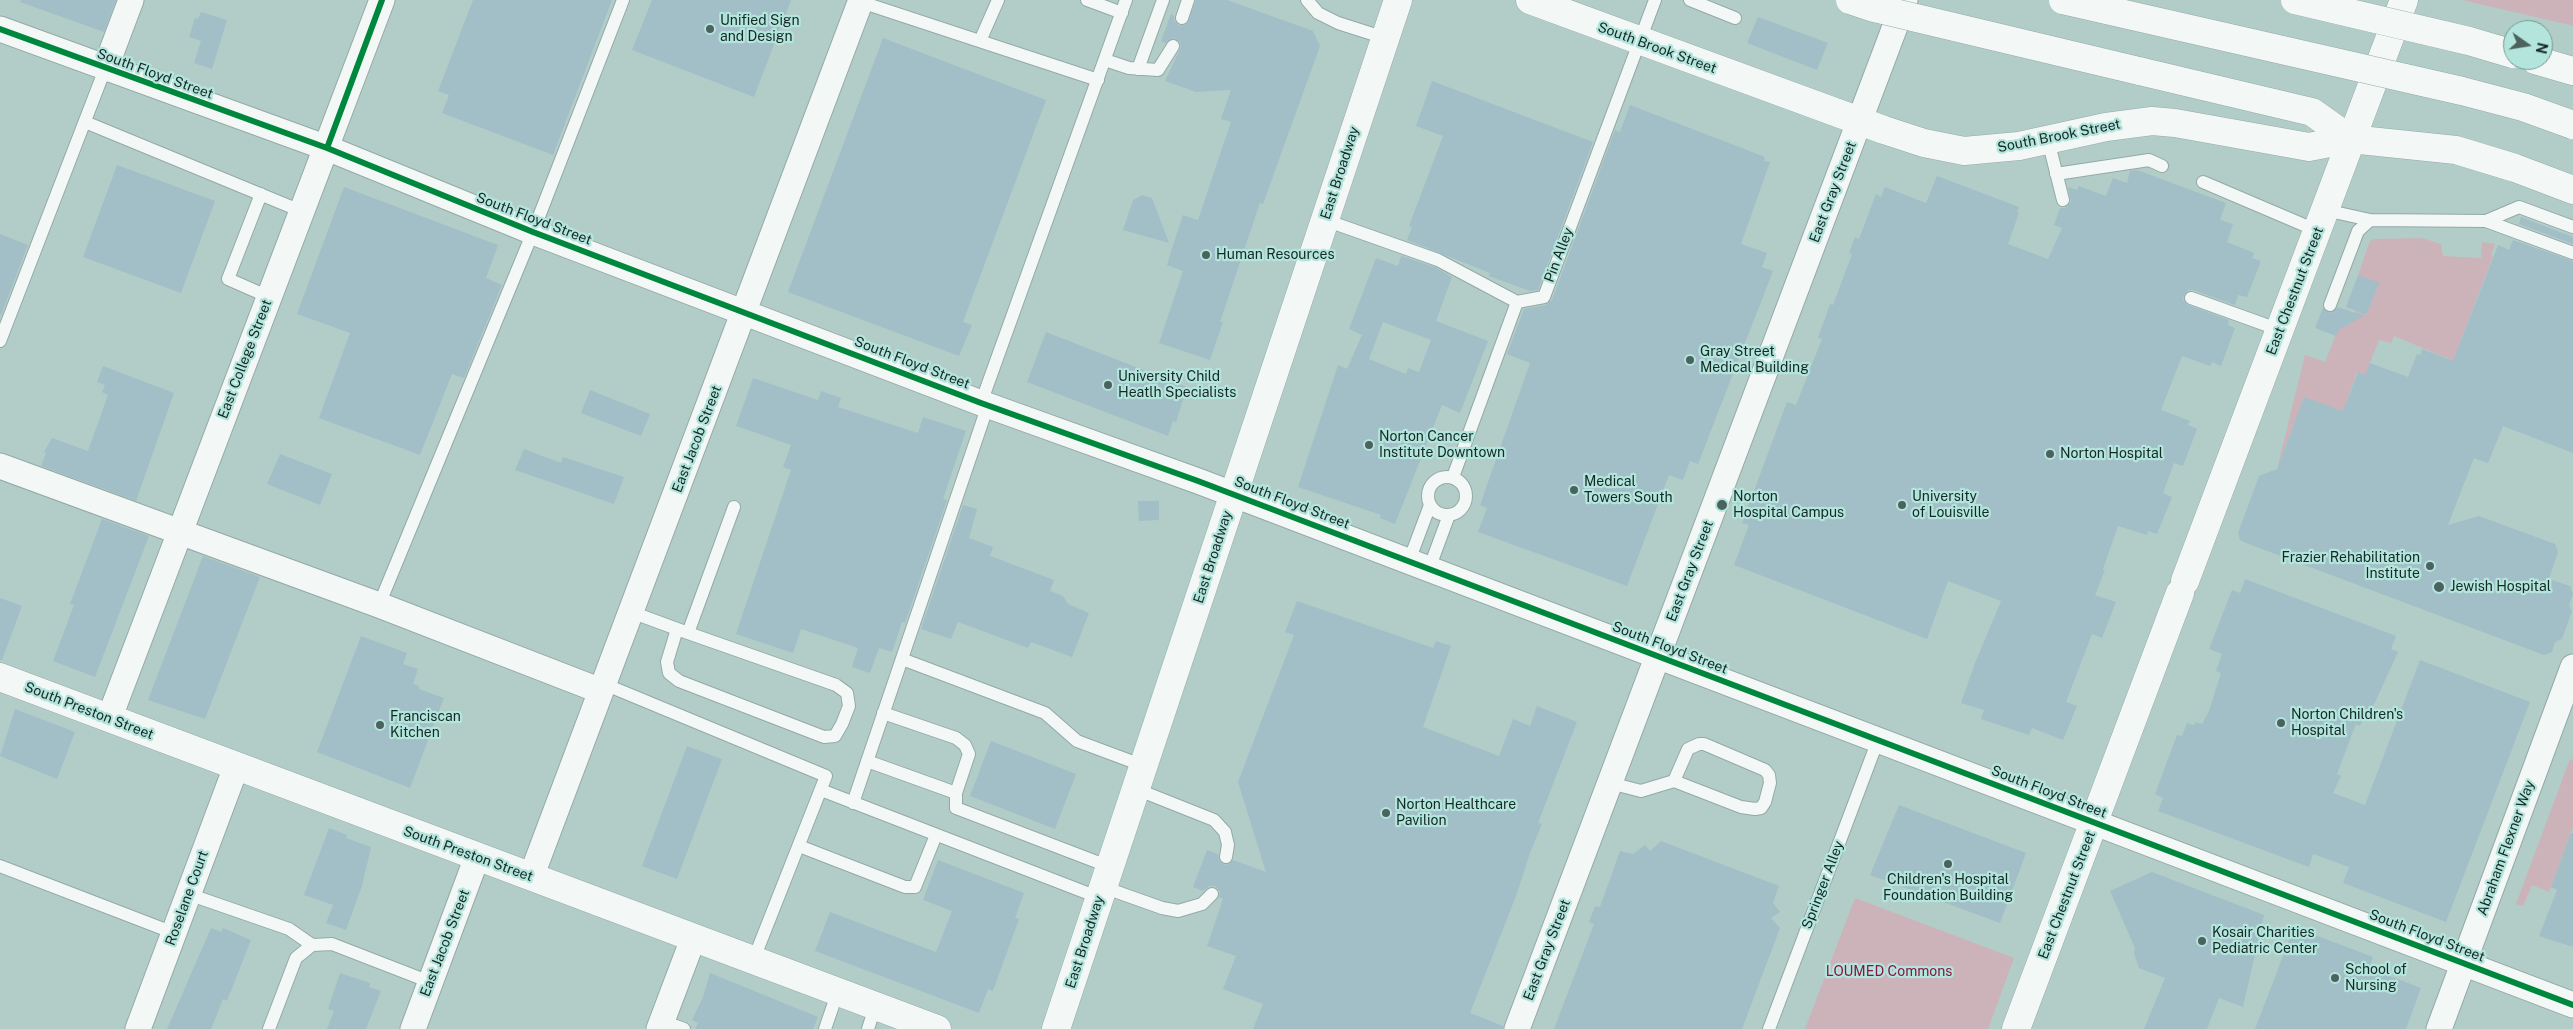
<!DOCTYPE html>
<style>
body{margin:0}
#map{position:relative;width:2573px;height:1029px;overflow:hidden;background:#b2cdc8;font-family:"Public Sans",sans-serif}
canvas{display:block}
.north{position:absolute;left:2503px;top:20px;width:50px;height:50px;box-sizing:border-box;background:#b4e5dc;border:1px solid #749993;border-radius:50%;rotate:103deg;font-size:14px;font-weight:700;line-height:20px;text-align:center;color:#142825}
.north::after{content:'';display:block;margin:auto;width:18px;height:22px;background:#4b625e;clip-path:polygon(50% 0,100% 100%,50% 72%,0 100%)}
</style>
<div id="map">
<canvas width="2573" height="1029"></canvas>
<div class="north">N</div>
</div>
<script>
const g = document.querySelector('canvas').getContext('2d');
g.lineJoin = 'round';
function fill(path, color) { g.fillStyle = color; g.fill(path, 'evenodd'); }
const toPath = rows => new Path2D(rows.map(r => 'M' + r).join(''));
function trace(path, color, width, dash) { g.strokeStyle = color; g.lineWidth = width; g.lineCap = dash ? 'butt' : 'round'; g.setLineDash(dash || []); g.stroke(path); }
function write(font, color, halo, rows, align = 'center') {
  g.font = font + ' "Public Sans",sans-serif'; g.lineWidth = 4.5; g.setLineDash([]); g.textBaseline = 'middle'; g.strokeStyle = halo; g.fillStyle = color; for (const [text, x, y, turn = 0] of rows) {
    g.save(); g.translate(x, y); g.rotate((+turn || 0) * Math.PI / 180); g.textAlign = isNaN(turn) ? turn : align; if (halo) g.strokeText(text, 0, 0); g.fillText(text, 0, 0); g.restore();
  }
}
const green = toPath([
 [2462,0,2573,0,2573,26,2570,25],
 [2422,238,2441,244,2443,256,2481,258,2482,242,2495,244,2491,255,2493,256,2451,366,2447,364,2449,359,2394,336,2391,343,2379,340,2365,375,2357,372,2347,400,2361,420,2304,397,2277,469,2305,355,2325,362,2342,319,2351,323,2355,311,2366,315,2373,297,2357,278,2370,241,2375,239],
 [2570,759,2573,760,2573,827,2549,892,2532,885,2523,906,2516,904],
 [1855,898,2014,958,1988,1029,1805,1029]
]);
const building = toPath([
 [21,0,116,0,104,32,20,2],
 [473,0,612,0,553,155,442,113,449,95,438,91],
 [652,0,791,0,754,97,632,50],
 [1196,0,1227,0,1313,31,1320,46,1263,204,1260,203,1220,322,1223,322,1210,360,1159,343,1183,271,1167,265,1173,245,1183,215,1198,220,1231,122,1221,119,1231,90,1196,92,1165,81,1181,47,1180,42,1174,38,1165,43,1161,41,1171,14,1174,16,1174,20,1179,26,1187,24],
 [201,12,227,20,212,69,194,63,201,41,189,37,195,18,198,19],
 [1758,17,1828,43,1817,70,1747,43],
 [883,38,1046,100,963,322,972,325,959,356,788,292],
 [1432,81,1593,142,1538,290,1530,291,1489,276,1490,273,1407,240,1412,227,1409,226,1443,136,1416,126],
 [1630,105,1765,157,1764,161,1770,162,1741,244,1767,253,1762,267,1773,271,1698,464,1690,461,1683,480,1669,475,1627,586,1478,532,1487,508,1480,505,1530,363,1507,354,1524,309,1546,305,1552,300,1615,130,1620,132],
 [117,165,215,201,181,293,83,257],
 [2137,170,2226,203,2220,220,2233,224,2227,242,2254,253,2252,258,2261,261,2247,297,2238,295,2235,305,2193,290,2189,290,2184,295,2183,300,2188,305,2229,320,2228,325,2235,328,2221,366,2212,362,2210,366,2182,356,2161,410,2190,421,2188,425,2197,429,2183,466,2174,463,2163,493,2172,497,2157,534,2148,531,2147,535,2118,526,2103,569,2105,570,2095,595,2116,602,2102,638,2092,634,2066,702,2077,706,2063,740,2032,728,2029,735,1981,719,1984,710,1961,703,1975,663,2001,601,1948,581,1927,639,1734,565,1749,525,1742,523,1781,418,1787,402,1796,405,1822,339,1818,338,1830,304,1833,305,1852,254,1849,253,1855,237,1859,239,1876,194,1881,197,1885,187,1926,203,1937,176,2019,207,2017,212,2019,213,2008,244,2048,259,2062,228,2054,225,2060,208,2065,208,2071,202,2068,187,2077,190,2079,186,2106,196,2113,178,2127,183,2130,171],
 [344,187,498,245,486,278,502,285,464,378,452,374,420,455,319,418,350,333,297,314],
 [1142,195,1152,198,1169,243,1123,230,1133,200],
 [2521,217,2573,237,2573,244,2519,224],
 [0,234,28,245,1,315,0,315],
 [2513,240,2573,261,2573,453,2503,426,2488,463,2474,458,2448,525,2479,516,2555,544,2558,552,2549,579,2570,586,2573,594,2569,605,2572,611,2562,639,2555,642,2552,652,2544,655,2246,543,2240,540,2238,533,2259,476,2277,469,2304,397,2343,411,2358,372,2365,375,2370,363,2408,377,2417,354,2420,355,2422,349,2453,361,2498,245,2509,250],
 [1401,256,1435,267,1452,277,1436,321,1488,341,1460,413,1442,405,1395,524,1380,518,1381,515,1298,487,1338,365,1347,369,1362,335,1349,329,1376,258,1398,266],
 [1383,322,1431,340,1419,372,1408,368,1406,374,1369,359],
 [2358,275,2379,283,2366,315,2346,307],
 [2338,307,2364,316,2338,330,2336,336,2315,328,2323,308,2331,313],
 [1046,332,1187,387,1176,422,1173,421,1168,436,1027,382],
 [103,366,174,393,136,501,41,466,46,453,44,452,52,438,88,451,108,395,102,392,105,385,97,382],
 [753,378,818,400,821,391,841,398,838,407,918,433,923,417,966,431,943,499,947,500,905,623,902,622,892,652,879,648,870,673,852,667,858,648,801,629,793,653,736,634,791,470,783,467,791,445,736,426],
 [590,390,650,414,641,436,581,413],
 [524,449,561,463,563,457,624,477,614,504,515,470],
 [280,454,332,474,320,505,267,484],
 [1138,501,1159,501,1159,520,1139,521],
 [963,505,977,509,969,538,993,547,990,556,1054,580,1050,591,1063,596,1068,604,1089,613,1072,657,1031,642,1028,648,958,622,951,639,921,629],
 [102,519,149,536,95,677,53,661,74,605,70,604],
 [203,556,260,577,205,719,148,700],
 [2245,579,2396,636,2391,649,2398,652,2371,711,2367,709,2360,726,2356,724,2337,774,2341,776,2333,793,2365,805,2420,660,2530,702,2446,922,2343,883,2349,867,2313,854,2309,867,2158,811,2163,798,2155,794,2177,735,2182,736,2187,723,2194,725,2196,722,2202,724,2209,711,2221,673,2216,671,2222,654,2209,649,2232,590,2240,593],
 [0,598,22,606,2,660,0,660],
 [1297,601,1433,648,1436,641,1451,646,1423,727,1499,756,1513,719,1530,726,1537,706,1577,722,1538,823,1542,824,1530,853,1516,896,1470,1013,1503,1026,1503,1029,1253,1029,1263,1004,1223,989,1236,956,1207,946,1223,899,1219,897,1220,891,1215,886,1209,886,1203,891,1193,887,1207,850,1218,854,1219,860,1224,865,1229,864,1233,860,1266,872,1238,782,1294,635,1285,632],
 [361,636,407,653,403,664,418,669,413,684,419,686,419,689,444,698,410,788,317,752],
 [15,709,75,732,57,779,0,756],
 [991,741,1076,774,1055,829,970,796],
 [687,746,722,759,677,879,642,866],
 [1899,805,2026,853,2000,923,1870,875],
 [329,828,347,835,346,838,371,847,362,886,346,930,326,923,333,905,304,895],
 [2571,833,2573,833,2573,947,2539,936,2557,890,2551,887],
 [1661,841,1779,886,1773,903,1780,912,1771,918,1780,928,1742,1029,1554,1029,1594,924,1589,922,1595,906,1600,907,1620,851,1633,854,1645,845,1650,851],
 [938,860,1024,893,1015,918,1019,919,993,991,988,989,979,1013,815,951,830,912,936,952,952,911,923,900],
 [2152,872,2264,915,2243,1007,2219,998,2207,1029,2144,1029,2165,978,2139,968,2134,953,2135,948,2110,891],
 [2294,927,2373,957,2369,968,2421,988,2406,1029,2255,1029],
 [211,928,221,932,223,928,251,940,227,1001,223,999,211,1029,167,1029],
 [340,973,370,983,369,987,381,991,366,1029,327,1029,334,1011,328,1009],
 [710,973,818,1017,813,1029,695,1029,698,1023,692,1020,703,997]
]);
const lane = toPath([
 [1087,0,1122,13],
 [1307,0,1318,13,1338,23,1385,38],
 [1690,0,1735,18],
 [858,1,1098,80],
 [1182,18,1188,0],
 [980,41,998,0],
 [1105,60,1129,68,1158,70,1173,46],
 [1138,69,1163,0],
 [85,122,301,211],
 [2048,140,2063,200],
 [2056,174,2149,160,2162,166],
 [2203,182,2318,231],
 [261,194,228,279,269,297],
 [2325,210,2370,220,2486,221,2519,207,2573,227],
 [1325,220,1438,260,1517,302],
 [2486,221,2573,253],
 [2191,298,2280,330],
 [2330,305,2358,231,2370,220],
 [0,341,105,69],
 [981,403,1126,0],
 [1453,477,1517,302,1544,297,1655,0],
 '1428 496a19 19 0 1 1 38 0a19 19 0 1 1-38 0Z',
 [1409,561,1430,505],
 [1429,569,1449,515],
 [379,605,533,232,623,0],
 [631,612,688,633,734,507],
 [677,629,667,662,669,673,679,681,824,737,835,736,842,724,849,706,847,693,836,685,688,633],
 [902,659,1045,713,1077,741,1144,766],
 [604,684,826,776,753,961],
 [867,761,956,793,969,754,965,745,956,738,883,713],
 [1610,783,1641,791,1674,781,1688,749,1699,744,1704,744,1765,770,1769,775,1770,783,1765,802,1761,808,1755,809,1741,807,1674,781],
 [1136,789,1214,820,1225,832,1228,845,1226,857],
 [821,790,1100,898],
 [956,793,956,808,1110,867],
 [853,803,988,405],
 [799,846,905,887,915,887,936,835],
 [0,866,174,933],
 [1103,887,1162,908,1178,911,1202,904,1212,894],
 [188,894,289,929,312,945],
 [662,1021,684,1029],
 [269,1029,296,958,312,945,332,944,430,982],
 [825,1029,838,991],
 [868,1029,876,1004],
 [1769,1029,1878,740]
]);
const street = toPath([
 [0,29,327,148,533,232,981,403,1198,481,2573,1005],
 [105,69,131,0],
 [0,466,379,605,601,691],
 [109,719,382,0],
 [531,877,861,0],
 [138,1029,236,767],
 [413,1029,477,857],
 [659,1029,693,939],
 [1517,1029,1905,0],
 [2439,1029,2573,667]
]);
const secondary = toPath([
 [1530,0,1884,130,1924,143,1964,151,2019,146,2106,127,2152,121,2175,123,2309,147,2350,139],
 [2185,581,2404,0],
 [2016,1029,2180,593]
]);
const primary = toPath([
 [2350,139,2456,150,2515,168,2573,190],
 [0,677,937,1029],
 [1056,1029,1398,0]
]);
const highway = toPath([
 [2535,60,2573,71],
 [2139,71,2312,112,2350,139]
]);
const highwayBridge = toPath([
 [1850,0,1874,8,2139,71],
 [2063,0,2462,91,2523,107,2573,125],
 [2295,0,2469,41,2513,54]
]);
const cycleway = toPath([
 [0,29,327,148,533,232,981,403,1198,481,2573,1005],
 [327,148,382,0]
]);
const markers = [
 [710,29,5,"#4b625e"],
 [1206,255,5,"#4b625e"],
 [1690,360,5,"#4b625e"],
 [1108,385,5,"#4b625e"],
 [1369,445,5,"#4b625e"],
 [2050,454,5,"#4b625e"],
 [1574,490,5,"#4b625e"],
 [1722,505,6,"#4b625e"],
 [1902,505,5,"#4b625e"],
 [2430,566,5,"#4b625e"],
 [2439,587,6,"#4b625e"],
 [2281,723,5,"#4b625e"],
 [380,725,5,"#4b625e"],
 [1386,813,5,"#4b625e"],
 [1948,864,5,"#4b625e"],
 [2202,941,5,"#4b625e"],
 [2335,978,5,"#4b625e"]
];
const poiNames = [
 ["Unified Sign",720,21],
 ["and Design",720,37],
 ["Human Resources",1216,255],
 ["Gray Street",1700,352],
 ["Medical Building",1700,368],
 ["University Child",1118,377],
 ["Heatlh Specialists",1118,393],
 ["Norton Cancer",1379,437],
 ["Institute Downtown",1379,453],
 ["Norton Hospital",2060,454],
 ["Medical",1584,482],
 ["Towers South",1584,498],
 ["Norton",1733,497],
 ["Hospital Campus",1733,513],
 ["University",1912,497],
 ["of Louisville",1912,513],
 ["Frazier Rehabilitation",2420,558,"right"],
 ["Institute",2420,574,"right"],
 ["Jewish Hospital",2450,587],
 ["Norton Children's",2291,715],
 ["Hospital",2291,731],
 ["Franciscan",390,717],
 ["Kitchen",390,733],
 ["Norton Healthcare",1396,805],
 ["Pavilion",1396,821],
 ["Children's Hospital",1948,880,"center"],
 ["Foundation Building",1948,896,"center"],
 ["Kosair Charities",2212,933],
 ["Pediatric Center",2212,949],
 ["School of",2345,970],
 ["Nursing",2345,986]
];
const streetNames = [
 ["South Brook Street",1657,48,20],
 ["South Floyd Street",155,74,20],
 ["South Brook Street",2059,136,-11],
 ["East Broadway",1340,173,-72],
 ["East Gray Street",1833,192,-69],
 ["South Floyd Street",534,219,21],
 ["Pin Alley",1559,255,-69],
 ["East Chestnut Street",2295,291,-69],
 ["East College Street",245,359,-69],
 ["South Floyd Street",912,363,21],
 ["East Jacob Street",697,439,-69],
 ["South Floyd Street",1292,503,21],
 ["East Broadway",1213,557,-72],
 ["East Gray Street",1690,571,-69],
 ["South Floyd Street",1670,648,21],
 ["South Preston Street",89,711,21],
 ["South Floyd Street",2049,792,21],
 ["Abraham Flexner Way",2506,848,-70],
 ["South Preston Street",468,854,20],
 ["Springer Alley",1823,885,-69],
 ["East Chestnut Street",2067,895,-69],
 ["Roselane Court",187,898,-70],
 ["South Floyd Street",2427,936,21],
 ["East Broadway",1085,942,-72],
 ["East Jacob Street",445,943,-69],
 ["East Gray Street",1547,950,-69]
];
const parkNames = [
 ["LOUMED Commons",1889,972]
];
fill(green, '#ccb2b9');
fill(building, '#a2bec7');
trace(lane, '#94a9a6', 14);
trace(street, '#94a9a6', 27);
trace(secondary, '#94a9a6', 29);
trace(primary, '#94a9a6', 29);
trace(highway, '#94a9a6', 29);
trace(lane, '#f3f8f7', 12);
trace(street, '#f3f8f7', 25);
trace(secondary, '#f3f8f7', 28);
trace(primary, '#f3f8f7', 28);
trace(highway, '#f3f8f7', 28);
trace(highwayBridge, '#94a9a6', 29, []);
trace(highwayBridge, '#f3f8f7', 28);
trace(cycleway, '#00873e', 6);
for (const [x, y, r, color] of markers) { const dot = new Path2D(); dot.arc(x, y, r, 0, 2 * Math.PI); g.fillStyle = color; g.fill(dot); trace(dot, '#b4e5dc', 2); }
write('14px', '#142825', '#b4e5dc', poiNames, 'left');
write('14px', '#142825', '#b4e5dc', streetNames);
write('14px', '#881644', '#b4e5dc', parkNames);
</script>
